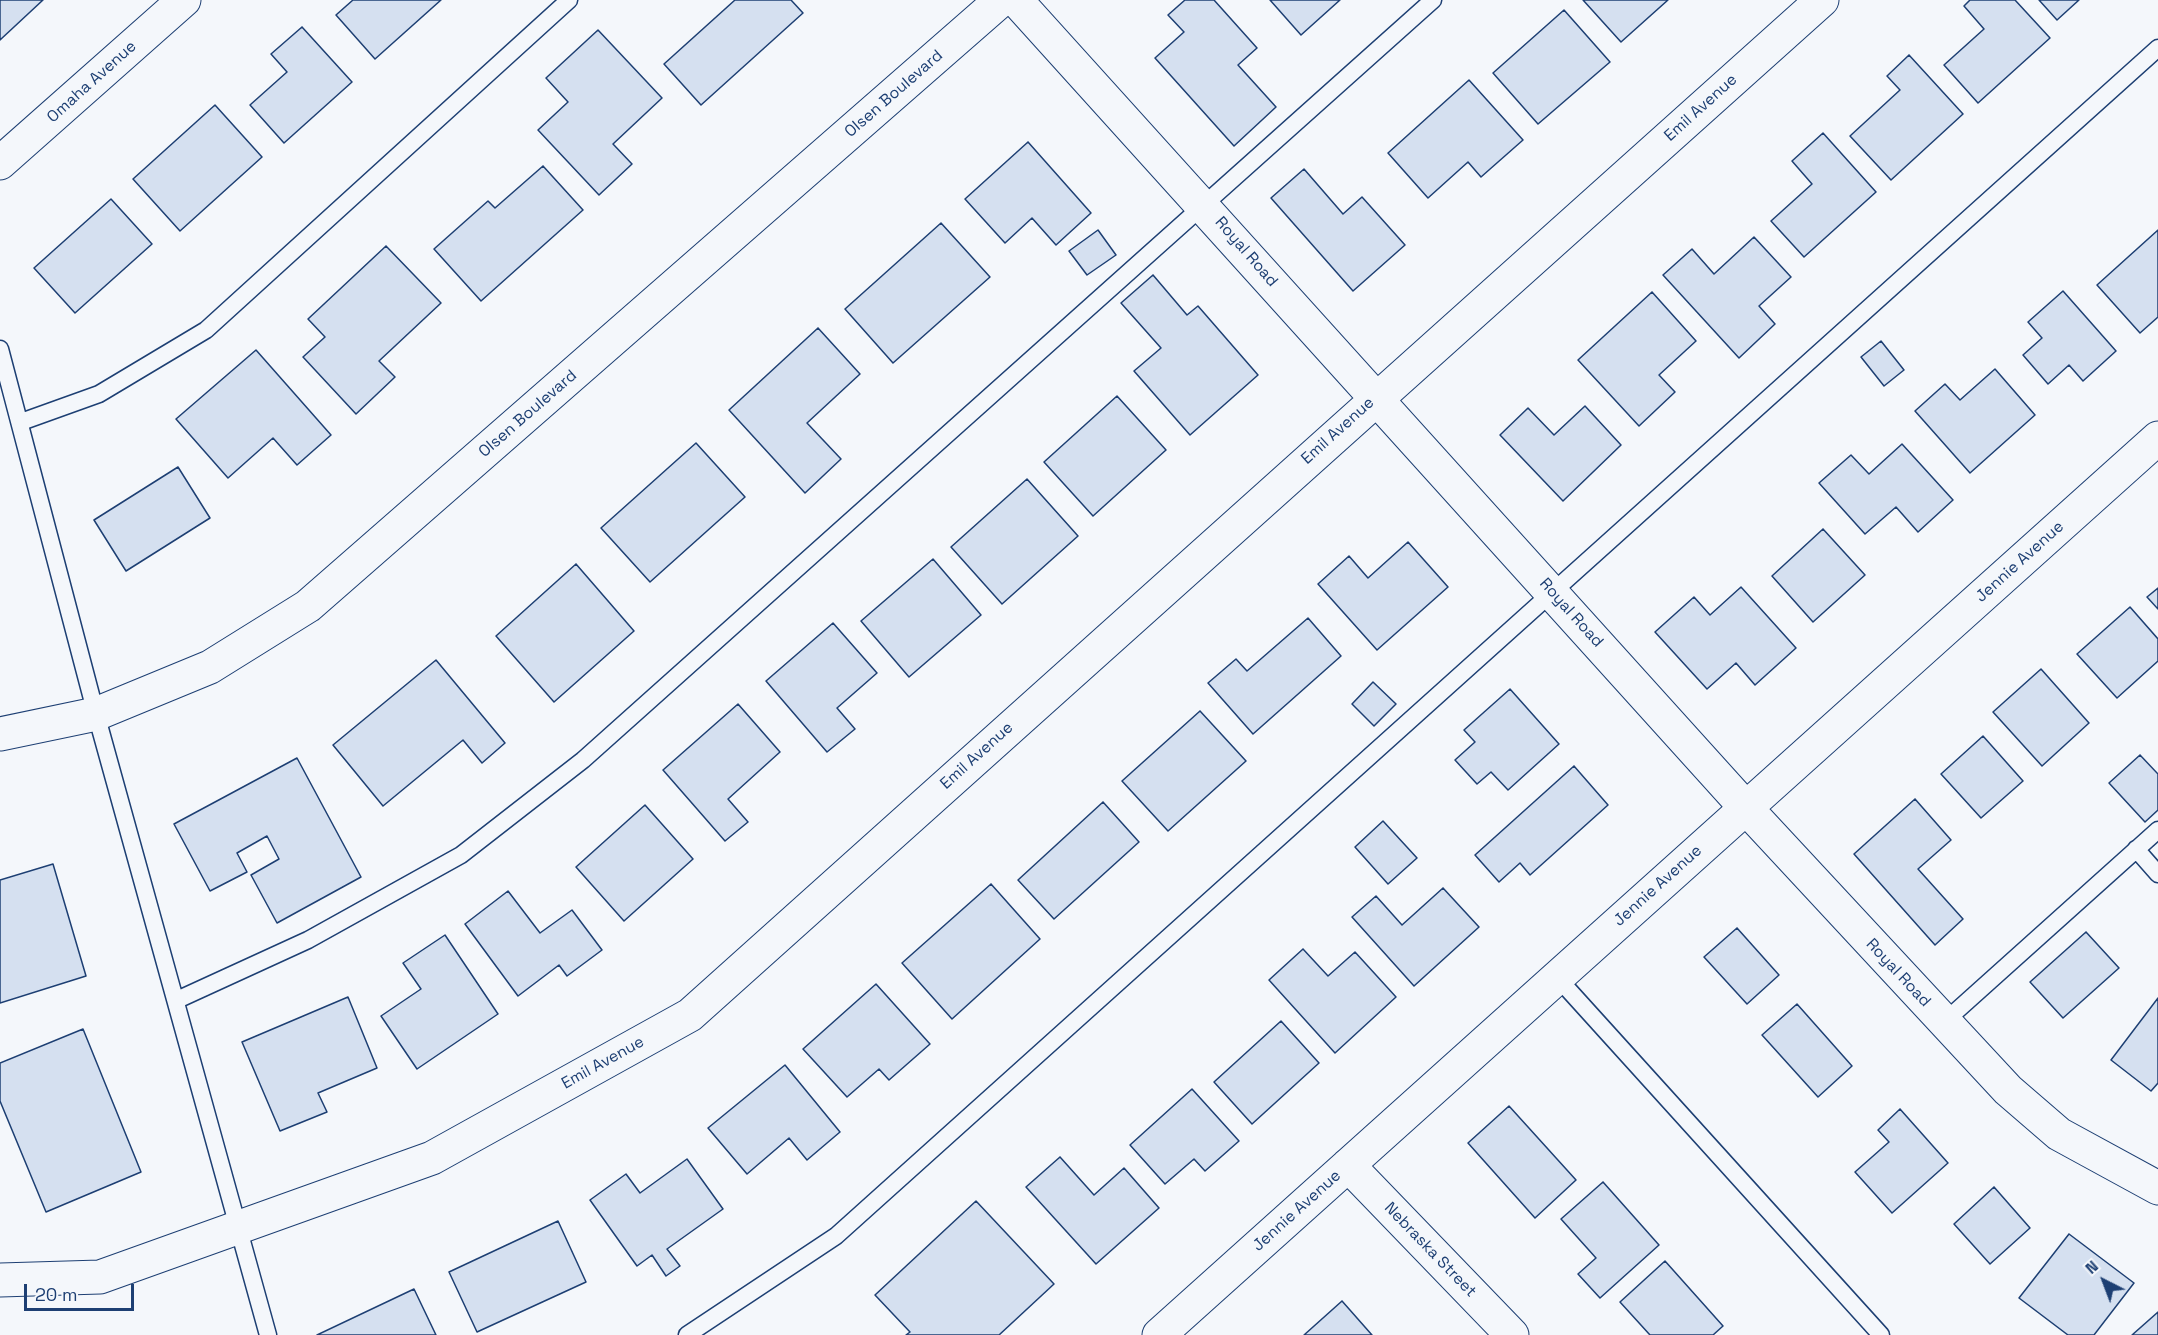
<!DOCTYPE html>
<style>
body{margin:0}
#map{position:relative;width:2158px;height:1335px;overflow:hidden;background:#f4f7fb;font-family:"Space Grotesk",sans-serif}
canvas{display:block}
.north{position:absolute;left:2074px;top:1251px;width:60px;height:60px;-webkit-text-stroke:4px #f4f7fb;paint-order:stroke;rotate:318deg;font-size:16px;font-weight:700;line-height:24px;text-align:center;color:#1d3f73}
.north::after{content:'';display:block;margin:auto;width:21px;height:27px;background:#1d3f73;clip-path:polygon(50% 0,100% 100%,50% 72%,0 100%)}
.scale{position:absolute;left:24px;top:1284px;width:110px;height:27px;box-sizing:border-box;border:3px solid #1d3f73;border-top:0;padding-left:8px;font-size:18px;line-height:21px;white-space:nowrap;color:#1d3f73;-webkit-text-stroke:4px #f4f7fb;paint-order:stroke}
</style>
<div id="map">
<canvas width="2158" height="1335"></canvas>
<div class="north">N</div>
<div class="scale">20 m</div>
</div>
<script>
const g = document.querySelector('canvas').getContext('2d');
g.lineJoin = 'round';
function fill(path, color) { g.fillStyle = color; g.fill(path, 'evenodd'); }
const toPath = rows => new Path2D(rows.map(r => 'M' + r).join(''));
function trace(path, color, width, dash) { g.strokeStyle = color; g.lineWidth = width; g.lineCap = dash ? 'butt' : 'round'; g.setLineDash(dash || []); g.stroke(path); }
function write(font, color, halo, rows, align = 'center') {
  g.font = font + ' "Space Grotesk",sans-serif'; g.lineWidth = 4.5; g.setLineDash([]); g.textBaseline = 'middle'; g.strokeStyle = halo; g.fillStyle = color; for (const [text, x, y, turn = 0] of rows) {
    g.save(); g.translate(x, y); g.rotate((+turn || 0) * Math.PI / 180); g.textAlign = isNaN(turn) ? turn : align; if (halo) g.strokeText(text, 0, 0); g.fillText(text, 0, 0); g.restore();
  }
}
const building = toPath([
 [0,0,43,0,0,40,0,0],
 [353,0,441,0,375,59,336,15,353,0],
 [735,0,791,0,803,13,701,105,664,64,735,0],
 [1185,0,1214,0,1257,48,1238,65,1276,107,1234,146,1155,58,1184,32,1168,15,1185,0],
 [1270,0,1340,0,1301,35,1270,0],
 [1583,0,1668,0,1621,42,1583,0],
 [1970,0,2015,0,2050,38,1978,103,1944,65,1984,29,1964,6,1970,0],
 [2039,0,2079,0,2057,20,2039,0],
 [1564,10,1610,62,1538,124,1493,73,1564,10],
 [302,27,352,82,284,143,250,105,287,72,271,54,302,27],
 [598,30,662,98,613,144,632,164,599,195,538,130,568,102,546,78,598,30],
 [1909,55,1963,114,1891,180,1850,136,1900,90,1887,76,1909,55],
 [1469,80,1523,140,1481,177,1468,162,1428,198,1388,153,1469,80],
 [215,105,262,157,180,231,133,179,215,105],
 [1823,133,1876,192,1804,257,1771,221,1812,184,1792,161,1823,133],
 [1028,142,1091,213,1056,245,1032,218,1005,243,965,199,1028,142],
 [543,166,583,210,481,301,434,249,488,201,495,208,543,166],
 [1304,169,1343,214,1362,197,1405,245,1353,291,1271,198,1304,169],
 [111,199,152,244,75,313,34,268,111,199],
 [941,223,990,277,893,363,845,309,941,223],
 [1098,230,1116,255,1087,275,1069,251,1098,230],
 [2158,230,2158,317,2140,333,2097,285,2158,230],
 [1754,237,1791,277,1759,306,1775,324,1739,358,1663,275,1692,249,1714,274,1754,237],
 [386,246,441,303,379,361,395,377,356,414,303,357,325,337,308,319,386,246],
 [1153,275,1187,315,1198,306,1258,375,1190,435,1134,371,1161,348,1121,303,1153,275],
 [2063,291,2116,351,2083,381,2069,365,2048,384,2023,355,2042,338,2028,322,2063,291],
 [1652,292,1696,341,1659,375,1675,392,1639,426,1578,360,1652,292],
 [818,328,860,374,807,423,841,459,805,493,729,410,818,328],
 [1881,341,1904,370,1884,386,1861,357,1881,341],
 [256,350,331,435,297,465,273,438,228,478,176,419,256,350],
 [1995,369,2035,415,1970,473,1915,411,1945,384,1960,400,1995,369],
 [1117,396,1166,450,1093,516,1044,462,1117,396],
 [1585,406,1621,445,1563,501,1500,435,1528,408,1554,435,1585,406],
 [696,443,745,497,650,582,601,528,696,443],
 [1902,444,1953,500,1918,532,1896,507,1865,534,1819,483,1851,455,1869,474,1902,444],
 [178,467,210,518,126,571,94,520,178,467],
 [1027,479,1078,536,1002,604,951,547,1027,479],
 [1823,529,1865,575,1813,622,1772,576,1823,529],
 [1408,542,1448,587,1377,650,1318,584,1349,556,1368,578,1408,542],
 [933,559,981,615,909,677,861,621,933,559],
 [576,564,634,631,554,702,496,636,576,564],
 [1741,587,1796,648,1755,685,1736,663,1707,689,1655,632,1694,597,1710,615,1741,587],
 [2158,588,2158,609,2147,597,2158,588],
 [2130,607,2158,639,2158,661,2117,698,2077,654,2130,607],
 [1308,618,1341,656,1253,734,1208,683,1236,659,1247,671,1308,618],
 [833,623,877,673,837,708,855,729,827,752,766,681,833,623],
 [436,660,505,743,482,763,463,740,383,806,333,745,436,660],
 [2041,669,2089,723,2042,766,1993,712,2041,669],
 [1373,682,1396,704,1374,726,1352,704,1373,682],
 [1510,689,1559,744,1508,790,1491,772,1477,784,1455,760,1475,742,1464,730,1510,689],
 [738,704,780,752,728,799,748,822,725,841,663,770,738,704],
 [1200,711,1246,761,1168,831,1122,781,1200,711],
 [1983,736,2023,781,1981,818,1941,774,1983,736],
 [2140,755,2158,774,2158,810,2145,822,2109,783,2140,755],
 [297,758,361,877,277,923,251,875,279,859,267,836,237,853,247,872,210,891,174,824,297,758],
 [1574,766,1608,805,1530,875,1520,863,1499,882,1475,855,1574,766],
 [1915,799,1951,840,1918,869,1963,919,1935,945,1854,854,1915,799],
 [1103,802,1139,842,1054,919,1018,880,1103,802],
 [645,805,693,859,624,921,576,867,645,805],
 [1383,821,1417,858,1388,884,1355,847,1383,821],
 [53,864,86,976,0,1003,0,880,53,864],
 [991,884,1040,939,952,1019,902,963,991,884],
 [1443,888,1479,927,1414,986,1352,917,1376,896,1402,925,1443,888],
 [508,891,540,933,572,910,602,950,567,976,559,965,518,996,465,924,508,891],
 [1737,928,1779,975,1747,1004,1704,957,1737,928],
 [2086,932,2119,968,2063,1018,2030,982,2086,932],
 [445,935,498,1014,417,1069,381,1016,421,989,403,963,445,935],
 [1303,949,1328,976,1355,952,1396,997,1335,1053,1269,980,1303,949],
 [876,984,930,1044,889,1080,879,1069,847,1097,803,1049,876,984],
 [348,997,377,1068,318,1093,327,1112,280,1131,242,1042,348,997],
 [2158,998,2158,1083,2151,1091,2111,1060,2158,998],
 [1797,1004,1852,1066,1818,1097,1762,1035,1797,1004],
 [1281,1021,1319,1063,1252,1124,1214,1082,1281,1021],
 [83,1029,141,1172,46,1212,0,1101,0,1063,83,1029],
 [785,1065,840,1132,807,1160,789,1138,747,1174,708,1128,785,1065],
 [1192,1089,1239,1141,1205,1171,1194,1159,1165,1184,1130,1145,1192,1089],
 [1509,1106,1576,1180,1535,1218,1468,1143,1509,1106],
 [1900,1109,1948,1163,1892,1213,1855,1172,1889,1142,1878,1130,1900,1109],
 [1060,1157,1094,1195,1124,1168,1159,1208,1096,1264,1026,1187,1060,1157],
 [687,1159,723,1209,667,1249,680,1266,666,1276,652,1255,637,1266,590,1200,626,1174,640,1193,687,1159],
 [1603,1182,1659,1245,1600,1298,1578,1274,1596,1258,1561,1219,1603,1182],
 [1994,1187,2030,1228,1990,1264,1954,1224,1994,1187],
 [976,1201,1054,1284,999,1335,906,1335,910,1332,875,1295,976,1201],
 [558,1221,586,1282,477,1332,449,1272,558,1221],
 [2069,1234,2134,1283,2094,1335,2068,1335,2019,1298,2069,1234],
 [1665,1261,1723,1326,1713,1335,1650,1335,1620,1302,1665,1261],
 [414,1289,436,1335,317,1335,414,1289],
 [1342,1301,1372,1335,1304,1335,1342,1301],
 [2158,1312,2158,1335,2132,1335,2158,1312]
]);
const service = toPath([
 [0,349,96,714,268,1335],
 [21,422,99,394,206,330,569,0],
 [2136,849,2158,874],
 [1556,976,1881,1335],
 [177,1000,308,940,461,855,583,760,1433,0],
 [1943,1023,2158,830],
 [687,1335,836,1236,2158,48]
]);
const minor = toPath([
 [1016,0,1746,808,2008,1090,2059,1134,2158,1188],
 [0,163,184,0],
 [1348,1165,1512,1335],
 [0,1280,100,1277,432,1158,690,1015,1822,0],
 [1159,1335,2158,438]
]);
const secondary = toPath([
 [0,734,96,714,210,667,308,606,1001,0]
]);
const streetNames = [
 ["Omaha Avenue",92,82,-42],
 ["Olsen Boulevard",894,94,-41],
 ["Emil Avenue",1701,108,-42],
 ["Royal Road",1246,252,49],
 ["Olsen Boulevard",528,414,-41],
 ["Emil Avenue",1338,431,-42],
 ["Jennie Avenue",2020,562,-42],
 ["Royal Road",1571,613,48],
 ["Emil Avenue",977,756,-42],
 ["Jennie Avenue",1658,886,-42],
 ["Royal Road",1898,973,47],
 ["Emil Avenue",603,1063,-29],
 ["Jennie Avenue",1297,1211,-42],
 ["Nebraska Street",1430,1250,46]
];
fill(building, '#d5e0f0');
trace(building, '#1d3f73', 1.5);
trace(service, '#1d3f73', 19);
trace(minor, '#1d3f73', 35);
trace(secondary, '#1d3f73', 35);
trace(service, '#f4f7fb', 16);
trace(minor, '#f4f7fb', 33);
trace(secondary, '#f4f7fb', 33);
write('16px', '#1d3f73', '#f4f7fb', streetNames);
</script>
